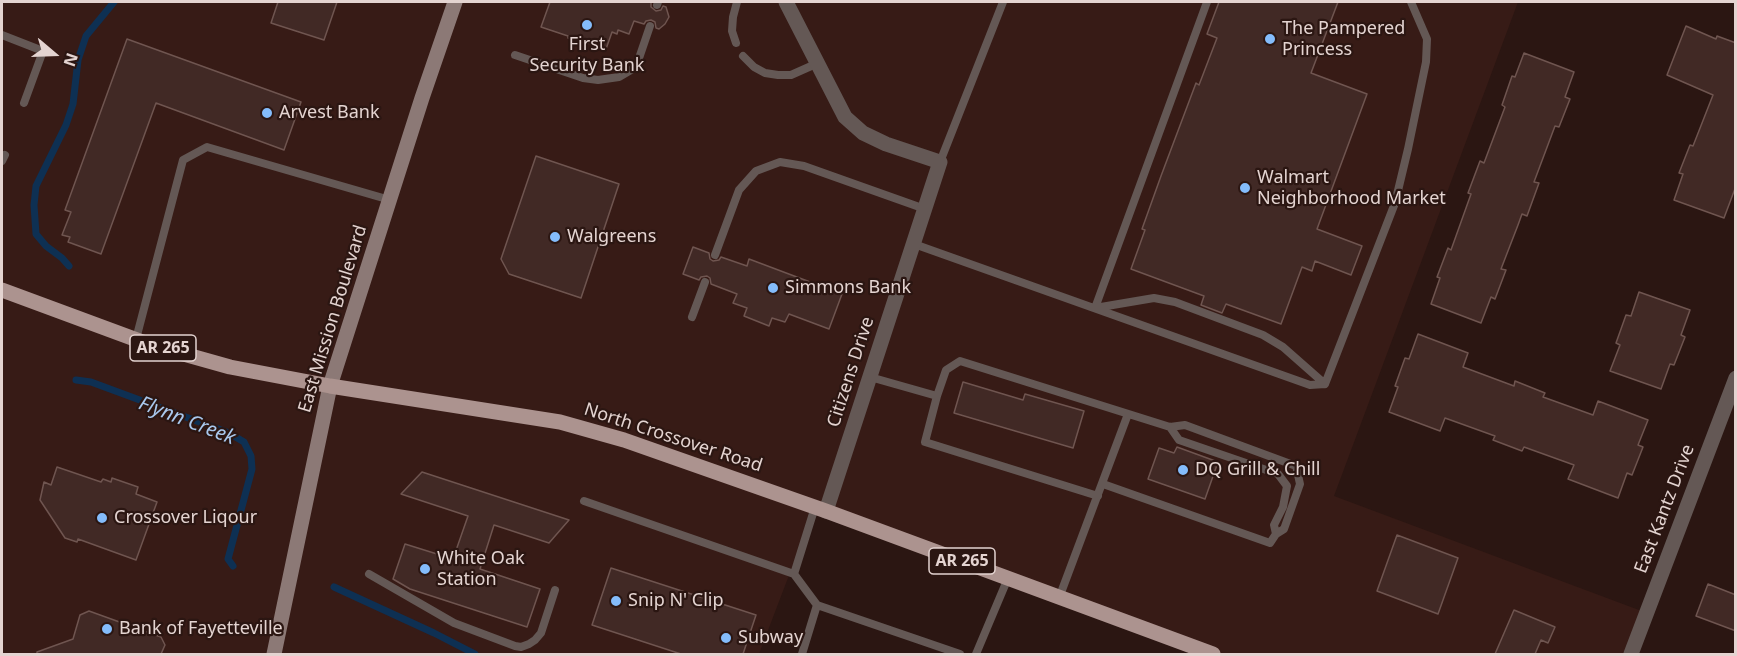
<!DOCTYPE html>
<style>
body{margin:0}
#map{position:relative;width:1737px;height:656px;overflow:hidden;background:#2b1612;font-family:"Noto Sans",sans-serif}
canvas{display:block}
.frame{position:absolute;inset:0;border:3px solid #e4d4d1;pointer-events:none}
.north{position:absolute;left:24px;top:24px;width:60px;height:60px;-webkit-text-stroke:4px #2b1612;paint-order:stroke;rotate:109deg;font-size:16px;font-weight:700;line-height:24px;text-align:center;color:#e4d4d1}
.north::after{content:'';display:block;margin:auto;width:21px;height:27px;background:#e4d4d1;clip-path:polygon(50% 0,100% 100%,50% 72%,0 100%)}
</style>
<div id="map">
<canvas width="1737" height="656"></canvas>
<div class="frame"></div>
<div class="north">N</div>
</div>
<script>
const g = document.querySelector('canvas').getContext('2d');
g.lineJoin = 'round';
function fill(path, color) { g.fillStyle = color; g.fill(path, 'evenodd'); }
const toPath = rows => new Path2D(rows.map(r => 'M' + r).join(''));
function trace(path, color, width, dash) { g.strokeStyle = color; g.lineWidth = width; g.lineCap = dash ? 'butt' : 'round'; g.setLineDash(dash || []); g.stroke(path); }
function write(font, color, halo, rows, align = 'center') {
  g.font = font + ' "Noto Sans",sans-serif'; g.lineWidth = 4.5; g.setLineDash([]); g.textBaseline = 'middle'; g.strokeStyle = halo; g.fillStyle = color; for (const [text, x, y, turn = 0] of rows) {
    g.save(); g.translate(x, y); g.rotate((+turn || 0) * Math.PI / 180); g.textAlign = isNaN(turn) ? turn : align; if (halo) g.strokeText(text, 0, 0); g.fillText(text, 0, 0); g.restore();
  }
}
const built = toPath([
 [2,2,1518,2,1334,496,1647,613,1631,654,1213,654,815,507,759,654,2,654]
]);
const stream = toPath([
 [69,266,62,258,46,246,36,234,34,205,36,186,66,125,73,104,78,60,86,36,114,2],
 [76,380,91,382,229,433,244,442,251,456,252,469,228,559,233,566],
 [334,587,434,633,475,654]
]);
const building = toPath([
 [278,2,337,2,324,40,271,23,278,2],
 [550,2,651,2,651,7,656,11,661,10,663,6,666,7,669,17,665,24,659,29,656,28,655,22,651,20,646,21,644,24,634,21,629,34,618,30,617,34,612,32,606,49,588,43,587,45,568,38,568,36,541,27,550,2],
 [1219,2,1338,2,1311,73,1367,94,1317,229,1362,246,1351,275,1315,261,1312,271,1302,267,1281,324,1226,304,1222,313,1201,305,1204,296,1131,269,1145,230,1142,229,1161,176,1196,83,1199,85,1217,38,1207,34,1219,2],
 [1686,26,1716,39,1717,36,1736,43,1736,186,1724,218,1674,200,1683,174,1679,173,1690,145,1693,146,1713,95,1667,75,1686,26],
 [127,39,301,102,284,150,156,103,101,254,68,242,70,237,62,235,71,212,65,210,127,39],
 [1524,53,1574,72,1565,97,1570,99,1559,127,1555,126,1534,182,1539,183,1527,216,1522,214,1518,225,1501,269,1506,270,1495,299,1491,297,1481,323,1431,304,1440,278,1437,277,1448,248,1451,250,1471,194,1468,193,1480,161,1484,163,1505,107,1502,105,1512,76,1515,77,1524,53],
 [536,156,619,184,581,298,509,274,501,259,536,156],
 [693,247,709,253,710,259,713,261,719,260,721,257,747,266,749,259,842,294,829,329,789,314,785,322,772,318,769,326,744,316,747,308,733,303,737,294,711,284,710,278,707,276,701,277,699,280,683,274,693,247],
 [1639,292,1690,310,1681,335,1685,337,1674,365,1670,364,1661,389,1610,371,1620,345,1616,343,1626,315,1631,316,1639,292],
 [1418,334,1468,353,1463,367,1514,386,1515,381,1545,393,1543,397,1593,415,1598,401,1648,420,1638,445,1643,447,1632,475,1627,473,1618,498,1568,479,1574,465,1524,447,1522,451,1493,440,1495,436,1445,418,1440,431,1389,412,1398,387,1395,386,1405,358,1409,359,1418,334],
 [963,382,1023,400,1025,394,1084,411,1073,448,954,413,963,382],
 [1177,447,1218,462,1205,499,1148,479,1159,448,1174,453,1177,447],
 [57,467,101,482,103,479,111,482,112,478,138,487,136,494,157,502,136,560,78,539,77,542,65,538,40,500,44,482,51,485,57,467],
 [422,472,569,520,549,543,494,525,480,569,540,589,527,627,410,589,393,579,405,544,453,559,468,516,401,494,422,472],
 [1397,535,1458,558,1438,614,1377,591,1397,535],
 [611,568,756,615,743,654,681,654,592,625,611,568],
 [1708,584,1736,595,1736,631,1696,616,1708,584],
 [1514,610,1555,627,1548,643,1541,640,1535,654,1495,654,1514,610],
 [89,611,161,637,165,645,161,654,37,654,37,652,73,639,80,615,89,611]
]);
const lane = toPath([
 [1207,2,1095,308,1154,298,1175,302,1263,335,1283,347,1325,384],
 [657,5,658,2],
 [2,35,43,51,24,103],
 [736,43,732,31,733,17,737,2],
 [515,55,583,78,598,80,619,77,636,67,650,26],
 [743,56,754,67,765,73,778,75,791,75,818,63],
 [2,161,5,155],
 [940,162,1003,2],
 [914,244,1310,385,1325,384,1395,203,1408,149,1426,62,1427,39,1411,2],
 [715,255,739,190,756,171,780,162,804,166,925,209],
 [692,317,705,282],
 [136,339,183,160,207,147,390,200],
 [870,377,937,396],
 [1170,427,1179,440,1278,474,1287,486,1283,507,1274,525,1276,534],
 [1098,496,925,442,937,396,946,370,960,361,1170,427,1185,425,1296,466,1300,484,1284,529,1276,534,1270,543,1103,484],
 [584,501,794,574,815,507],
 [369,574,454,623,515,646,521,647,529,644,535,640,541,633,555,590],
 [794,574,817,605,802,654],
 [1059,598,1128,414],
 [817,605,960,654],
 [976,654,1008,578]
]);
const street = toPath([
 [786,2,845,117,863,133,886,144,940,162,826,511],
 [1631,654,1736,378]
]);
const secondary = toPath([
 [274,654,330,386,422,98,455,2]
]);
const primary = toPath([
 [2,290,148,344,230,367,330,386,560,422,624,440,826,511,1213,654]
]);
const markers = [
 [587,25,6,"#84bcfb"],
 [1270,39,6,"#84bcfb"],
 [267,113,6,"#84bcfb"],
 [1245,188,6,"#84bcfb"],
 [555,237,6,"#84bcfb"],
 [773,288,6,"#84bcfb"],
 [1183,470,6,"#84bcfb"],
 [102,518,6,"#84bcfb"],
 [425,569,6,"#84bcfb"],
 [616,601,6,"#84bcfb"],
 [107,629,6,"#84bcfb"],
 [726,638,6,"#84bcfb"]
];
const shields = [
 [163,348,66],
 [962,561,66]
];
const shieldNames = [
 ["AR 265",163,348],
 ["AR 265",962,561]
];
const poiNames = [
 ["The Pampered",1282,29],
 ["Princess",1282,50],
 ["First",587,45,"center"],
 ["Security Bank",587,66,"center"],
 ["Arvest Bank",279,113],
 ["Walmart",1257,178],
 ["Neighborhood Market",1257,199],
 ["Walgreens",567,237],
 ["Simmons Bank",785,288],
 ["DQ Grill & Chill",1195,470],
 ["Crossover Liqour",114,518],
 ["White Oak",437,559],
 ["Station",437,580],
 ["Snip N' Clip",628,601],
 ["Bank of Fayetteville",119,629],
 ["Subway",738,638]
];
const streetNames = [
 ["East Mission Boulevard",333,319,-73],
 ["Citizens Drive",851,372,-72],
 ["North Crossover Road",673,438,18],
 ["East Kantz Drive",1665,509,-69]
];
const waterNames = [
 ["Flynn Creek",187,421,21]
];
fill(built, '#371b16');
trace(stream, '#0e3053', 7);
fill(building, '#412925');
trace(building, '#6f5550', 1.5);
trace(lane, '#645855', 8);
trace(street, '#645855', 15);
trace(secondary, '#8c7976', 15);
trace(primary, '#ac938f', 15);
for (const [x, y, r, color] of markers) { const dot = new Path2D(); dot.arc(x, y, r, 0, 2 * Math.PI); g.fillStyle = color; g.fill(dot); trace(dot, '#2b1612', 2); }
for (const [x, y, w] of shields) { const box = new Path2D(); box.roundRect(x - w / 2, y - 13, w, 26, 4.5); g.fillStyle = '#2b1612'; g.fill(box); trace(box, '#e4d4d1', 1.5); }
write('bold 16px', '#e4d4d1', null, shieldNames);
write('18px', '#e4d4d1', '#2b1612', poiNames, 'left');
write('18px', '#e4d4d1', '#2b1612', streetNames);
write('italic 20px', '#a9c8ed', '#2b1612', waterNames);
</script>
